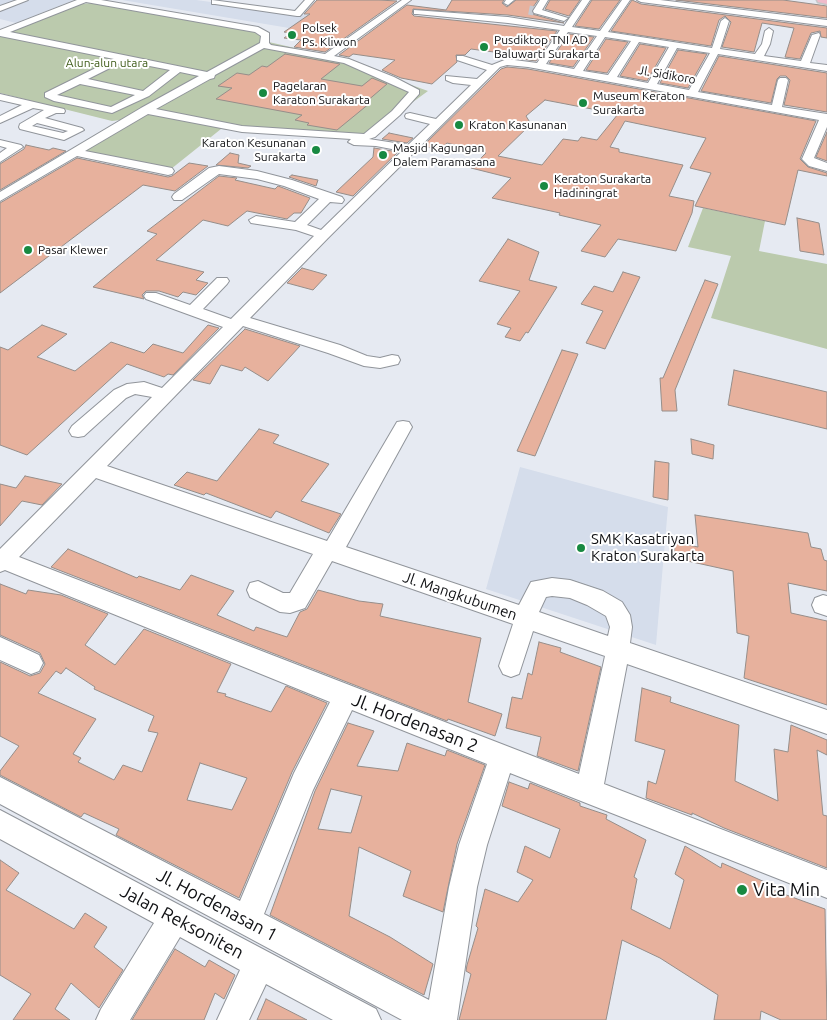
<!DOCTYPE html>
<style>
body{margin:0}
canvas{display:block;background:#e6eaf2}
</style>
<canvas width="827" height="1020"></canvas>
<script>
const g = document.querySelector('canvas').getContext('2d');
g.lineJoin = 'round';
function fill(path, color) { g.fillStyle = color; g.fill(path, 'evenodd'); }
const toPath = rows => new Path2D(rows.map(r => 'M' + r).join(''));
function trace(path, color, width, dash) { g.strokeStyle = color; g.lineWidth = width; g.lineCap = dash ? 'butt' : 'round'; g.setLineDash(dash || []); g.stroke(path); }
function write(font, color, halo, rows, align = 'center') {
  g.font = font + ' Ubuntu,sans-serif'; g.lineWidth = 4; g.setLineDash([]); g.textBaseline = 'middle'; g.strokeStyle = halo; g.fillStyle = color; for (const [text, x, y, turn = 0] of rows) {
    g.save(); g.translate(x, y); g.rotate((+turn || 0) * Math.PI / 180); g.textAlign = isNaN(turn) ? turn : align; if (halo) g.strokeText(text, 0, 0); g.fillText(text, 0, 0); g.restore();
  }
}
const built = toPath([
 [0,0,74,0,16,23,0,19],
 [122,0,196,0,322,17,289,28],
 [520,467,668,507,656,645,486,589]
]);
const green = toPath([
 [90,3,260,33,263,38,260,40,334,57,428,91,365,137,321,136,221,129,171,169,73,148,120,120,112,121,0,93,0,35,75,5],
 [703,208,765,221,759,251,827,264,827,349,711,318,731,256,688,247]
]);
const building = toPath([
 [317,0,379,0,397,1,325,52,294,47,301,40,284,38,291,33,284,32,310,14,304,14,317,0],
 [452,0,504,0,502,3,507,7,516,0,538,0,531,10,532,14,564,23,508,15,413,9,412,14,414,16,557,31,536,61,506,57,509,54,471,49,465,55,456,55,457,62,432,84,401,78,382,70,395,60,353,54,349,57,339,55,407,5,446,10,452,0],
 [550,0,580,0,569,16,545,9,550,0],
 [592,0,620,0,599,29,575,26,592,0],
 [632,0,641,4,827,28,827,38,821,37,820,31,811,33,800,59,785,57,794,28,762,23,754,52,722,47,731,22,725,16,719,20,711,46,611,31,632,0],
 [676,0,783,0,827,6,827,18,676,0],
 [569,34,594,37,573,67,549,63,569,34],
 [606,39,628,42,607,73,586,70,606,39],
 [640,44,666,48,647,81,620,76,640,44],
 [678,50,707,54,688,88,660,83,678,50],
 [285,54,340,64,321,79,362,86,372,78,387,84,366,102,370,103,337,130,307,125,309,123,295,120,302,115,216,99,232,88,218,86,237,73,249,75,262,66,267,67,285,54],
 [719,56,827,73,827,112,784,105,790,80,786,76,780,76,777,79,771,103,701,91,719,56],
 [507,67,528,69,816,121,800,159,808,167,827,173,827,176,798,170,785,225,695,206,711,173,690,168,706,138,625,121,610,147,619,149,619,152,683,165,669,196,694,201,692,213,676,251,618,239,605,257,581,251,601,225,559,215,560,213,492,198,511,178,471,168,486,153,447,143,439,150,423,146,501,69,507,67],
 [545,100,618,114,597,140,581,137,578,141,563,139,542,165,498,156,531,124,526,116,545,100],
 [827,132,827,161,816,157,827,132],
 [389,133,413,138,407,143,382,139,389,133],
 [26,145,49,150,53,148,66,151,0,190,0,164,24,149,26,145],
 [374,148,398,152,353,196,336,192,373,157,374,148],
 [230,153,239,155,238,163,251,166,248,168,216,165,230,153],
 [77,158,168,177,172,176,189,163,208,166,175,191,143,185,0,293,0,203,77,158],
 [292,175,318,180,316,186,289,177,292,175],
 [219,176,237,178,235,180,275,189,278,186,310,198,301,213,294,213,287,219,247,211,228,226,203,220,156,260,204,272,196,280,208,283,196,295,183,292,178,297,159,291,146,291,142,295,144,299,93,287,157,234,147,231,219,176],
 [797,218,819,223,824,255,800,251,797,218],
 [508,239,539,252,529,280,557,287,528,333,526,332,520,341,505,337,511,328,497,324,520,291,479,281,508,239],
 [302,268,327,275,313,290,287,283,302,268],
 [623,272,640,277,605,349,586,343,603,311,581,304,594,286,613,292,623,272],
 [705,280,718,284,675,390,677,411,662,411,660,378,663,378,705,280],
 [42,325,67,334,37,357,75,371,111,342,144,353,153,344,183,353,208,325,219,328,173,375,168,374,164,377,127,364,27,455,0,445,0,347,8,350,42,325],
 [245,329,300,346,268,381,245,367,242,371,221,365,210,384,193,380,245,329],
 [562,350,578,354,535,456,517,451,562,350],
 [734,370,827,392,827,429,728,405,734,370],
 [259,429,279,435,273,443,329,464,301,501,341,514,329,533,276,511,271,518,206,493,204,495,174,485,187,472,217,481,259,429],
 [691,439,714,445,713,459,692,454,691,439],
 [655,461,669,463,668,500,653,497,655,461],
 [25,476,62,484,42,505,22,501,0,526,0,484,16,488,25,476],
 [695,515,808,533,811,547,821,549,824,560,827,561,827,591,788,583,791,613,827,621,827,705,744,678,749,636,737,633,733,571,674,558,675,542,698,547,695,515],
 [68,549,137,578,139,576,180,590,191,575,234,591,217,615,254,631,256,627,287,637,300,612,307,609,318,590,359,601,383,604,380,616,481,638,468,702,502,714,495,736,448,719,447,721,51,567,68,549],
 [0,584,26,594,28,590,61,595,108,614,85,645,115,665,144,629,231,664,217,692,226,694,225,696,271,712,286,686,327,703,292,772,239,898,116,835,119,829,84,813,81,817,0,775,0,771,19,746,0,736,0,662,30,676,40,673,45,664,40,653,0,635,0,584],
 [66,668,95,687,94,689,154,716,148,731,158,733,142,772,123,765,114,780,78,762,81,758,73,754,96,719,38,693,56,671,61,674,66,668],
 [200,763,247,778,232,810,187,800,200,763],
 [539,642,561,648,560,652,601,667,578,771,537,756,541,737,506,728,512,697,522,699,528,673,532,675,539,642],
 [642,688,671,697,670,702,739,725,735,781,778,801,774,749,788,752,791,725,827,740,827,755,817,750,823,815,827,816,827,868,724,828,692,813,692,815,646,798,648,781,656,784,665,750,635,741,642,688],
 [348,723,374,731,357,766,398,771,407,743,445,756,447,750,485,765,457,844,443,912,403,896,411,871,359,847,349,916,390,937,433,964,424,995,270,915,315,791,348,723],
 [331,789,362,796,351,833,318,829,331,789],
 [509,782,528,789,530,783,580,803,580,806,607,815,606,819,646,840,634,877,637,879,631,909,670,929,684,880,675,874,685,846,721,868,722,863,767,883,767,888,825,909,827,1020,781,1020,761,1011,760,1020,714,1020,718,995,660,958,622,940,606,1020,459,1020,471,974,466,971,467,965,478,928,476,926,485,889,518,902,533,880,517,872,525,846,550,858,560,829,502,806,509,782],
 [0,860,19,873,6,890,74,929,85,913,107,927,94,947,123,970,99,1008,71,983,55,1009,70,1020,13,1020,31,994,0,975,0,860],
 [175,949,205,967,209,960,235,975,224,999,215,993,204,1020,132,1020,175,949],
 [266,999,307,1020,257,1020,266,999]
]);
const minorTunnel = toPath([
 [529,10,534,11]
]);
const minor = toPath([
 [17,0,28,0,0,11,0,6,17,0],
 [77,0,101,0,258,27,269,33,269,43,271,45,325,54,402,0,411,0,334,56,349,59,394,77,419,90,419,94,400,115,375,137,369,139,408,145,430,124,406,118,405,116,406,114,410,113,436,119,471,85,453,83,446,80,446,76,477,79,487,70,457,60,457,56,463,56,492,65,507,59,537,63,560,30,508,23,417,14,414,14,414,10,508,17,564,26,582,0,590,0,572,27,600,31,622,0,630,0,608,32,712,48,721,21,725,18,729,21,720,49,755,54,762,44,765,31,769,28,773,31,770,44,764,56,801,61,812,35,819,33,820,35,810,63,827,65,827,71,718,54,698,92,772,105,778,80,780,78,786,78,788,80,782,107,827,114,827,127,814,158,827,163,827,171,809,166,802,159,819,120,528,67,507,65,500,67,328,238,250,318,340,345,367,356,380,358,392,355,398,356,400,360,398,364,380,368,364,366,328,353,243,326,107,466,327,541,397,422,403,421,409,422,412,427,346,547,519,605,531,582,552,578,570,580,603,591,622,602,630,615,632,627,630,643,827,710,827,734,627,664,604,784,827,870,827,898,510,773,487,845,477,887,457,1020,402,1020,0,804,0,777,240,901,294,773,330,702,5,570,0,572,0,549,152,397,135,394,126,398,84,436,78,437,72,436,69,431,72,426,114,390,127,384,144,382,162,388,223,327,146,299,144,296,146,293,156,293,190,305,217,278,227,278,229,281,227,284,203,309,231,319,314,236,296,230,251,223,249,220,256,216,295,222,319,199,284,186,257,179,219,174,182,200,174,200,172,197,174,194,209,168,219,166,257,171,292,180,342,197,344,200,342,203,330,202,307,225,321,230,402,151,376,146,354,145,348,142,351,139,242,132,148,114,85,151,172,168,174,171,172,174,168,175,77,156,0,201,0,192,141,108,199,76,180,72,149,96,112,113,54,101,45,97,45,93,114,59,0,36,0,30,77,0],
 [86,2,255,32,261,36,260,43,207,72,10,32,86,2],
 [568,32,597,36,574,69,546,64,568,32],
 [605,37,631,41,608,75,583,71,605,37],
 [639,42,669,47,648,83,617,77,639,42],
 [264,48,344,63,409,92,392,111,364,134,242,126,156,109,210,79,214,78,215,75,264,48],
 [677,48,710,53,689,90,657,84,677,48],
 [124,61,170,70,143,91,88,79,124,61],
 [80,84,135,95,111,107,57,95,80,84],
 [96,478,313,554,290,593,283,593,258,581,250,583,247,590,250,597,280,612,290,613,305,608,332,561,513,624,499,666,503,674,511,677,519,674,533,631,605,656,579,774,19,557,96,478],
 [552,596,570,598,587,605,606,616,610,627,608,636,539,612,546,597,552,596],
 [352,710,487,764,459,845,449,887,429,1000,264,914,313,790,352,710],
 [212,0,295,11,305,0,314,0,300,16,297,16,215,4,212,4,212,0],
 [506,0,514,0,508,5,504,3,506,0],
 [540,0,548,0,542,10,568,18,564,21,534,13,533,11,540,0],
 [637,0,660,0,827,20,827,26,641,2,637,0],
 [0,94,64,109,65,111,64,113,56,113,45,118,82,128,84,130,64,140,20,129,19,127,20,124,44,110,33,108,0,123,0,116,22,105,0,100,0,94],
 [37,123,68,131,63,133,32,126,37,123],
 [0,140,21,145,23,147,0,162,0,153,7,148,0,146,0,140],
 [823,595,827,596,827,616,815,612,812,605,815,598,823,595],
 [0,637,39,655,43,663,39,671,31,674,0,660,0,637],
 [0,810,376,1009,381,1020,333,1020,266,984,249,1020,217,1020,240,970,180,937,130,1020,96,1020,101,1009,154,923,0,839,0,810]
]);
const major = toPath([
 [817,0,827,0,827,4,818,2,817,0]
]);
const markers = [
 [292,35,5,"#188941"],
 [484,47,5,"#188941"],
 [263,93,5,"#188941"],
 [583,103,5,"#188941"],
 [459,125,5,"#188941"],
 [316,150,5,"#188941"],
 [383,155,5,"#188941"],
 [544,186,5,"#188941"],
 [28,250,5,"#188941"],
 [581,548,5,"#188941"],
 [742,890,6,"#188941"]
];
const farPoinames = [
 ["Polsek",302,28],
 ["Ps. Kliwon",302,42],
 ["Pusdiktop TNI AD",494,40],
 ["Baluwarti Surakarta",494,54],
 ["Pagelaran",273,86],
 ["Karaton Surakarta",273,100],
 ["Museum Keraton",593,96],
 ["Surakarta",593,110],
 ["Kraton Kasunanan",469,125],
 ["Karaton Kesunanan",306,143,"right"],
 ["Surakarta",306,157,"right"],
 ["Masjid Kagungan",393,148],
 ["Dalem Paramasana",393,162],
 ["Keraton Surakarta",554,179],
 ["Hadiningrat",554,193],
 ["Pasar Klewer",38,250]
];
const farParknames = [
 ["Alun-alun utara",107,63]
];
const farStreetnames = [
 ["Jl. Sidikoro",667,75,10]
];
const poiNames = [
 ["SMK Kasatriyan",591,539],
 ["Kraton Surakarta",591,556]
];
const streetNames = [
 ["Jl. Mangkubumen",460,596,19]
];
const nearStreetnames = [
 ["Jl. Hordenasan 2",415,723,21],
 ["Jl. Hordenasan 1",217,905,28],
 ["Jalan Reksoniten",182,922,28]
];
const nearPoinames = [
 ["Vita Min",753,890]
];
fill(built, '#d5ddeb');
fill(green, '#bbcaad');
fill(building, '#e7b19d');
trace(building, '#968e8a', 1);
trace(minorTunnel, '#c6c9d1', 9, [9, 4.5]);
trace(minor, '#91959b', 2);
trace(major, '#c5c6c6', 3);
fill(minor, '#fff');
fill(major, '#f0bbca');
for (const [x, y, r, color] of markers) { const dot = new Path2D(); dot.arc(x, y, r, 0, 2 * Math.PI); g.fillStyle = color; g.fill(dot); trace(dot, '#fff', 2); }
write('12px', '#0f1013', '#fff', farPoinames, 'left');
write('12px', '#425f1d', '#fff', farParknames);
write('12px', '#0f1013', '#fff', farStreetnames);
write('15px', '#0f1013', '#fff', poiNames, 'left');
write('15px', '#0f1013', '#fff', streetNames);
write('18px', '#0f1013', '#fff', nearStreetnames);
write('18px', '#0f1013', '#fff', nearPoinames, 'left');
</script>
